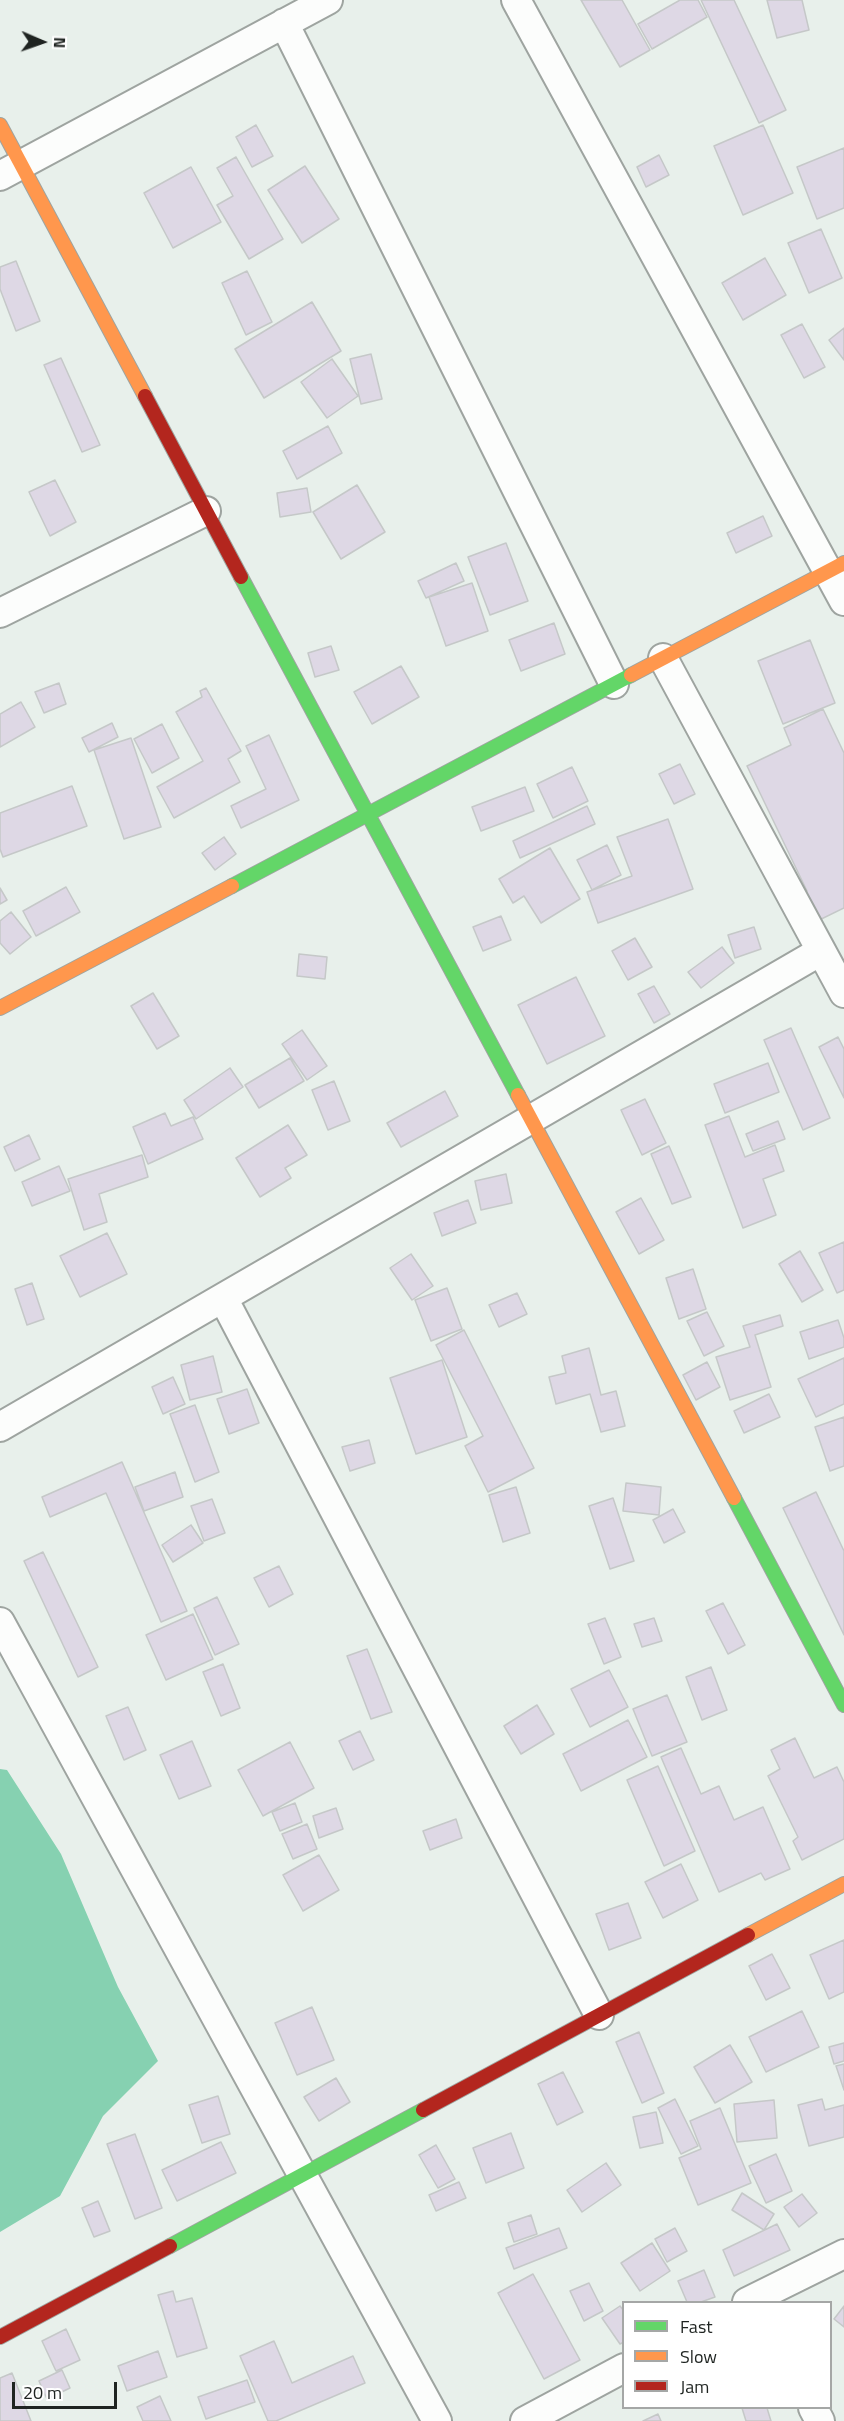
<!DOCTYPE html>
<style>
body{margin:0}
#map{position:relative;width:844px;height:2421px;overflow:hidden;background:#e8f0eb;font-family:"Titillium Web",sans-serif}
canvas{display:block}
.legend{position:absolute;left:622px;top:2301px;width:210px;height:108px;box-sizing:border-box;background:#fff;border:2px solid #a5a7a6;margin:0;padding:8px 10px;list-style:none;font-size:18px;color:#1f2421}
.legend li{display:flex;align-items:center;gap:12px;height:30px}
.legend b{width:30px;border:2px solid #a5a7a6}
.north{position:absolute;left:12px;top:12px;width:60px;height:60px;-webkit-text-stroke:4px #fff;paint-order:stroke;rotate:92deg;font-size:16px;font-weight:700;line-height:24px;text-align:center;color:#1f2421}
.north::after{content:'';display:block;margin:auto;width:21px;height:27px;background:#1f2421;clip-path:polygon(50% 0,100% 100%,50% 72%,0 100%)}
.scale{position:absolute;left:12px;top:2382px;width:105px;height:27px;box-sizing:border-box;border:3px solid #1f2421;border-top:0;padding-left:8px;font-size:18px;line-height:21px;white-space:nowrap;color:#1f2421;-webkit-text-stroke:4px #fff;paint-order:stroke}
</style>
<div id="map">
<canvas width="844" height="2421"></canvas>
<ul class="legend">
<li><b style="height:8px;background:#63d668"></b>Fast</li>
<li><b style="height:8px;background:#ff974d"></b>Slow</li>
<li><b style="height:8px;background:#b3261e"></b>Jam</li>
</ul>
<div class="north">N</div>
<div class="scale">20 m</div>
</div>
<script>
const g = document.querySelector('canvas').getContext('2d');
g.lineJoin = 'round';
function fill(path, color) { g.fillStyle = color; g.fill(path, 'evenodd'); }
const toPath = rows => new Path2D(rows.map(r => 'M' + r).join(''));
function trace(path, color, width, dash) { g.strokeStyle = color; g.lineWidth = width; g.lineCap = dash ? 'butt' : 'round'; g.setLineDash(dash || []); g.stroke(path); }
const water = toPath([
 [0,1769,7,1770,61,1854,118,1987,158,2061,103,2116,60,2196,0,2232]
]);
const building = toPath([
 [581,0,622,0,650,50,620,67,581,0],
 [680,0,698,0,707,17,652,49,638,24,680,0],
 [701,0,734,0,786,110,759,123,701,0],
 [767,0,802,0,809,30,777,38,767,0],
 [256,125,273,156,252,167,236,137,256,125],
 [763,125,793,193,743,215,714,146,763,125],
 [844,148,844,208,817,219,797,167,844,148],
 [659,155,669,175,646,187,637,167,659,155],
 [236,157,283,239,249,259,217,205,233,196,217,168,236,157],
 [305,166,339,219,302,243,268,190,305,166],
 [191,167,221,222,173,248,144,193,191,167],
 [821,229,842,278,809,293,788,243,821,229],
 [765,258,786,295,743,320,722,283,765,258],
 [16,261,40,321,16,331,0,289,0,267,16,261],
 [247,271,272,322,246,335,222,283,247,271],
 [312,302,341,351,264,398,235,349,312,302],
 [802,324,825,367,804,378,781,335,802,324],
 [844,328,844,360,829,340,844,328],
 [371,354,382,399,361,404,350,359,371,354],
 [61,358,100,445,82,452,44,365,61,358],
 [332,359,358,396,327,418,301,382,332,359],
 [328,426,342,453,297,479,283,451,328,426],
 [55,480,76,522,50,536,29,492,55,480],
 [357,485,385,532,341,559,313,512,357,485],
 [307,488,311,512,280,517,277,493,307,488],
 [763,516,772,536,736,553,727,533,763,516],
 [506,543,528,601,490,615,468,557,506,543],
 [456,563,464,581,426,598,418,581,456,563],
 [472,583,488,631,446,646,429,597,472,583],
 [554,623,565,654,521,671,509,640,554,623],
 [810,640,835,703,783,724,758,661,810,640],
 [331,646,339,670,315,677,308,653,331,646],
 [401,666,419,697,372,724,354,692,401,666],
 [59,683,66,704,44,713,35,692,59,683],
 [206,688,241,751,228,759,240,782,174,818,157,787,203,761,176,712,202,697,200,691,206,688],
 [21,702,35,727,0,747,0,714,21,702],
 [823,709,844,753,844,908,807,926,794,897,807,891,747,766,791,745,784,728,823,709],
 [112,723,118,737,89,752,82,738,112,723],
 [162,724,179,758,152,773,134,739,162,724],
 [269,735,299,800,241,828,231,806,266,789,246,746,269,735],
 [131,738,161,827,124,839,94,750,131,738],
 [680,764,695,794,674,804,659,774,680,764],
 [572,767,588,801,553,818,537,784,572,767],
 [72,786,87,826,3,857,0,849,0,813,72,786],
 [525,787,534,811,481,831,472,807,525,787],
 [587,806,595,824,520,858,513,841,587,806],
 [668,819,693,889,598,923,587,892,632,876,617,837,668,819],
 [224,837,236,854,215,870,202,853,224,837],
 [607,845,621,875,592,890,577,860,607,845],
 [550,848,580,899,541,923,524,896,513,903,499,879,550,848],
 [66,887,80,912,36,936,23,911,66,887],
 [0,888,7,900,0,904,0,888],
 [11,912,31,937,10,954,0,943,0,921,11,912],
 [501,916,511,940,483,951,473,927,501,916],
 [754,927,761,949,735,958,728,935,754,927],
 [635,938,652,967,628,980,612,951,635,938],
 [722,947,734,963,701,988,688,972,722,947],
 [299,954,327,957,325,979,297,976,299,954],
 [576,977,605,1036,547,1064,518,1005,576,977],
 [654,986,670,1014,654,1023,638,994,654,986],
 [153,993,179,1036,157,1049,131,1006,153,993],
 [791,1028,830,1118,803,1130,764,1040,791,1028],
 [302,1030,327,1066,307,1080,282,1044,302,1030],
 [838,1037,844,1049,844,1098,819,1047,838,1037],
 [290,1058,304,1081,259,1108,245,1085,290,1058],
 [768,1063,779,1092,725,1113,714,1084,768,1063],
 [230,1068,243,1087,196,1119,184,1100,230,1068],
 [334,1081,350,1121,328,1130,312,1090,334,1081],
 [445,1091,458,1116,401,1147,387,1123,445,1091],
 [645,1099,666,1143,642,1155,621,1110,645,1099],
 [165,1113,171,1126,193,1117,203,1139,148,1164,133,1127,165,1113],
 [729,1116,745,1157,775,1145,784,1171,763,1179,776,1215,743,1228,705,1125,729,1116],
 [778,1121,785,1139,753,1151,746,1134,778,1121],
 [288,1125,307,1155,285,1168,291,1178,260,1197,236,1158,288,1125],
 [29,1135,40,1159,15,1171,4,1147,29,1135],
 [669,1146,691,1197,672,1204,651,1154,669,1146],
 [142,1155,148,1177,99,1194,107,1222,84,1230,68,1179,142,1155],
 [59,1166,70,1191,32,1206,22,1182,59,1166],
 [506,1174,512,1203,481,1210,475,1181,506,1174],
 [641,1198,664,1240,639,1254,616,1212,641,1198],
 [468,1200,476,1223,442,1236,434,1213,468,1200],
 [107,1233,127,1274,80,1297,60,1256,107,1233],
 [844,1242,844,1290,837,1293,819,1253,844,1242],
 [800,1251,823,1290,802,1302,779,1264,800,1251],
 [411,1254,433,1286,412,1300,390,1268,411,1254],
 [693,1269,706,1309,679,1319,666,1278,693,1269],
 [32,1283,44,1319,27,1325,15,1289,32,1283],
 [447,1288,462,1329,431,1341,415,1300,447,1288],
 [517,1293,527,1314,499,1327,489,1305,517,1293],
 [707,1312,724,1346,704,1356,687,1321,707,1312],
 [780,1315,783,1326,755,1335,771,1387,730,1400,716,1357,750,1347,743,1326,780,1315],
 [838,1320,844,1338,844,1347,809,1359,800,1332,838,1320],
 [464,1330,534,1468,488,1492,465,1446,483,1436,436,1345,464,1330],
 [589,1348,601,1395,616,1391,625,1426,601,1432,590,1394,556,1404,549,1377,566,1373,562,1356,589,1348],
 [213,1356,222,1392,190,1400,181,1365,213,1356],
 [844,1358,844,1404,816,1417,798,1379,844,1358],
 [442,1360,467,1437,416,1454,390,1378,442,1360],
 [707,1362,720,1387,696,1400,683,1375,707,1362],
 [173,1377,185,1404,163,1414,152,1387,173,1377],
 [247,1389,259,1423,229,1434,217,1399,247,1389],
 [769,1394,780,1417,744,1433,734,1411,769,1394],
 [195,1405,219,1472,195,1482,170,1414,195,1405],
 [844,1417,844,1466,830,1471,815,1427,844,1417],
 [369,1440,375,1463,350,1471,342,1447,369,1440],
 [122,1462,187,1611,161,1622,106,1493,50,1517,42,1497,122,1462],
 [175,1472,183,1497,144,1511,135,1487,175,1472],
 [626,1483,661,1487,659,1515,623,1511,626,1483],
 [516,1487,530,1533,503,1542,489,1495,516,1487],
 [816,1492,844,1551,844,1635,783,1508,816,1492],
 [613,1498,634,1561,610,1569,589,1506,613,1498],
 [212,1499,225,1533,204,1541,191,1506,212,1499],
 [673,1509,685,1532,664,1543,653,1520,673,1509],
 [191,1525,203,1543,173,1562,162,1545,191,1525],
 [43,1552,98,1667,78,1677,24,1561,43,1552],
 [279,1566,293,1594,269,1607,254,1578,279,1566],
 [217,1597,239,1644,215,1655,194,1608,217,1597],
 [723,1603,745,1645,728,1654,706,1611,723,1603],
 [193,1614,213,1659,166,1680,146,1635,193,1614],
 [605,1618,621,1657,604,1664,588,1624,605,1618],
 [654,1618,662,1641,642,1647,634,1624,654,1618],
 [367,1649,392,1712,371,1719,347,1656,367,1649],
 [223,1664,240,1708,221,1716,203,1672,223,1664],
 [711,1667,727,1710,702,1720,686,1677,711,1667],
 [609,1670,628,1707,590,1727,571,1689,609,1670],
 [667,1695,687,1742,652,1756,633,1709,667,1695],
 [537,1705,554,1734,521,1754,504,1726,537,1705],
 [128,1707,146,1750,124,1760,106,1716,128,1707],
 [628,1720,647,1757,581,1791,563,1754,628,1720],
 [360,1731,374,1760,353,1770,339,1741,360,1731],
 [795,1738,814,1778,837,1767,844,1782,844,1839,802,1860,793,1841,798,1837,768,1776,780,1769,771,1750,795,1738],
 [192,1741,211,1786,179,1799,160,1755,192,1741],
 [290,1742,314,1788,263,1816,238,1770,290,1742],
 [681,1748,701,1794,719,1786,734,1820,763,1807,790,1869,765,1880,761,1873,719,1892,661,1757,681,1748],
 [658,1766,695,1851,664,1866,627,1780,658,1766],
 [295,1803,302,1822,280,1831,272,1812,295,1803],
 [336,1808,343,1829,319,1838,313,1816,336,1808],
 [456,1819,462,1838,430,1850,423,1831,456,1819],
 [307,1824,317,1849,293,1859,282,1834,307,1824],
 [319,1855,339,1890,303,1911,283,1875,319,1855],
 [681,1864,698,1900,663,1918,645,1882,681,1864],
 [628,1903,641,1938,609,1950,596,1914,628,1903],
 [844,1940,844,1992,829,1999,810,1955,844,1940],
 [772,1954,790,1988,766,2000,749,1966,772,1954],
 [312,2007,334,2060,297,2075,275,2023,312,2007],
 [802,2011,819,2047,766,2072,749,2037,802,2011],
 [639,2032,664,2093,642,2103,616,2042,639,2032],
 [844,2043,844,2061,834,2064,829,2047,844,2043],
 [730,2045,752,2082,715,2103,694,2067,730,2045],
 [844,2064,844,2090,836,2066,844,2064],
 [563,2072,583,2112,557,2125,538,2084,563,2072],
 [336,2078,350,2102,319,2121,304,2097,336,2078],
 [218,2096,230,2134,202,2143,189,2105,218,2096],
 [675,2099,698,2146,681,2154,658,2108,675,2099],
 [822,2099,825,2110,844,2105,844,2137,809,2146,798,2105,822,2099],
 [774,2100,777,2138,737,2142,734,2104,774,2100],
 [720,2108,751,2183,698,2205,679,2158,701,2149,690,2121,720,2108],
 [656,2112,663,2143,640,2148,633,2117,656,2112],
 [511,2133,524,2168,486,2183,473,2148,511,2133],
 [135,2134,162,2208,135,2219,107,2144,135,2134],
 [221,2142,236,2173,177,2201,162,2170,221,2142],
 [436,2145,455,2179,438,2188,419,2155,436,2145],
 [776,2154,792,2191,766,2203,749,2166,776,2154],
 [606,2163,621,2185,582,2212,567,2190,606,2163],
 [459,2182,466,2198,436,2211,429,2195,459,2182],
 [742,2193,774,2214,764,2230,732,2210,742,2193],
 [802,2194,817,2213,799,2227,784,2207,802,2194],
 [98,2201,110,2231,94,2237,82,2208,98,2201],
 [531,2215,537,2234,514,2242,508,2223,531,2215],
 [777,2224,790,2250,734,2276,723,2250,777,2224],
 [559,2228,567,2248,514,2269,506,2248,559,2228],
 [675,2228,687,2251,667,2262,655,2239,675,2228],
 [652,2243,670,2271,640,2291,621,2263,652,2243],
 [704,2270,715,2297,701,2302,687,2302,678,2281,704,2270],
 [533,2274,580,2360,544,2379,498,2293,533,2274],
 [589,2283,603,2311,584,2321,570,2291,589,2283],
 [173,2291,176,2302,192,2298,207,2348,177,2357,158,2295,173,2291],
 [620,2306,624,2311,624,2342,620,2344,602,2318,620,2306],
 [844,2306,844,2327,834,2319,844,2306],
 [66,2329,80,2360,56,2371,42,2341,66,2329],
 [274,2341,292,2383,353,2356,365,2383,276,2421,268,2421,240,2356,274,2341],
 [158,2351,167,2377,127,2391,118,2366,158,2351],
 [62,2370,70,2388,47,2399,39,2381,62,2370],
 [12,2373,31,2421,0,2421,0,2378,12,2373],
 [247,2380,255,2402,206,2419,198,2397,247,2380],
 [160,2396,171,2421,143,2421,137,2407,160,2396],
 [742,2408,767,2408,771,2421,746,2421,742,2408],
 [658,2414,661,2421,643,2421,658,2414]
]);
const street = toPath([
 [516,0,844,601],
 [284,23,614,684],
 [0,176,328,0],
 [0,613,206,511],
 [663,658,844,993],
 [223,1298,599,2015],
 [0,1427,821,951],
 [0,1622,437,2421],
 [747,2302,844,2254],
 [813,2408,820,2421],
 [525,2421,624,2368]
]);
const fast = toPath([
 [241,577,518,1095],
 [232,886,631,675],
 [734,1498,844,1705],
 [170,2246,423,2110]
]);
const slow = toPath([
 [0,125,145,396],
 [631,675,844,563],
 [0,1008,232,886],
 [518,1095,734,1498],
 [748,1935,844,1884]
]);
const jam = toPath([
 [145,396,241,577],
 [423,2110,748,1935],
 [0,2337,170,2246]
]);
fill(water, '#86d1b1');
fill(building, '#ded8e5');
trace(building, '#c5c8c8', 1.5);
trace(street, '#9ea4a0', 32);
trace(fast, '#9ea4a0', 16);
trace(slow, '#9ea4a0', 16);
trace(jam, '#9ea4a0', 16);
trace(street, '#fcfdfc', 28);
trace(fast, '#63d668', 14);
trace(slow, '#ff974d', 14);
trace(jam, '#b3261e', 14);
</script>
